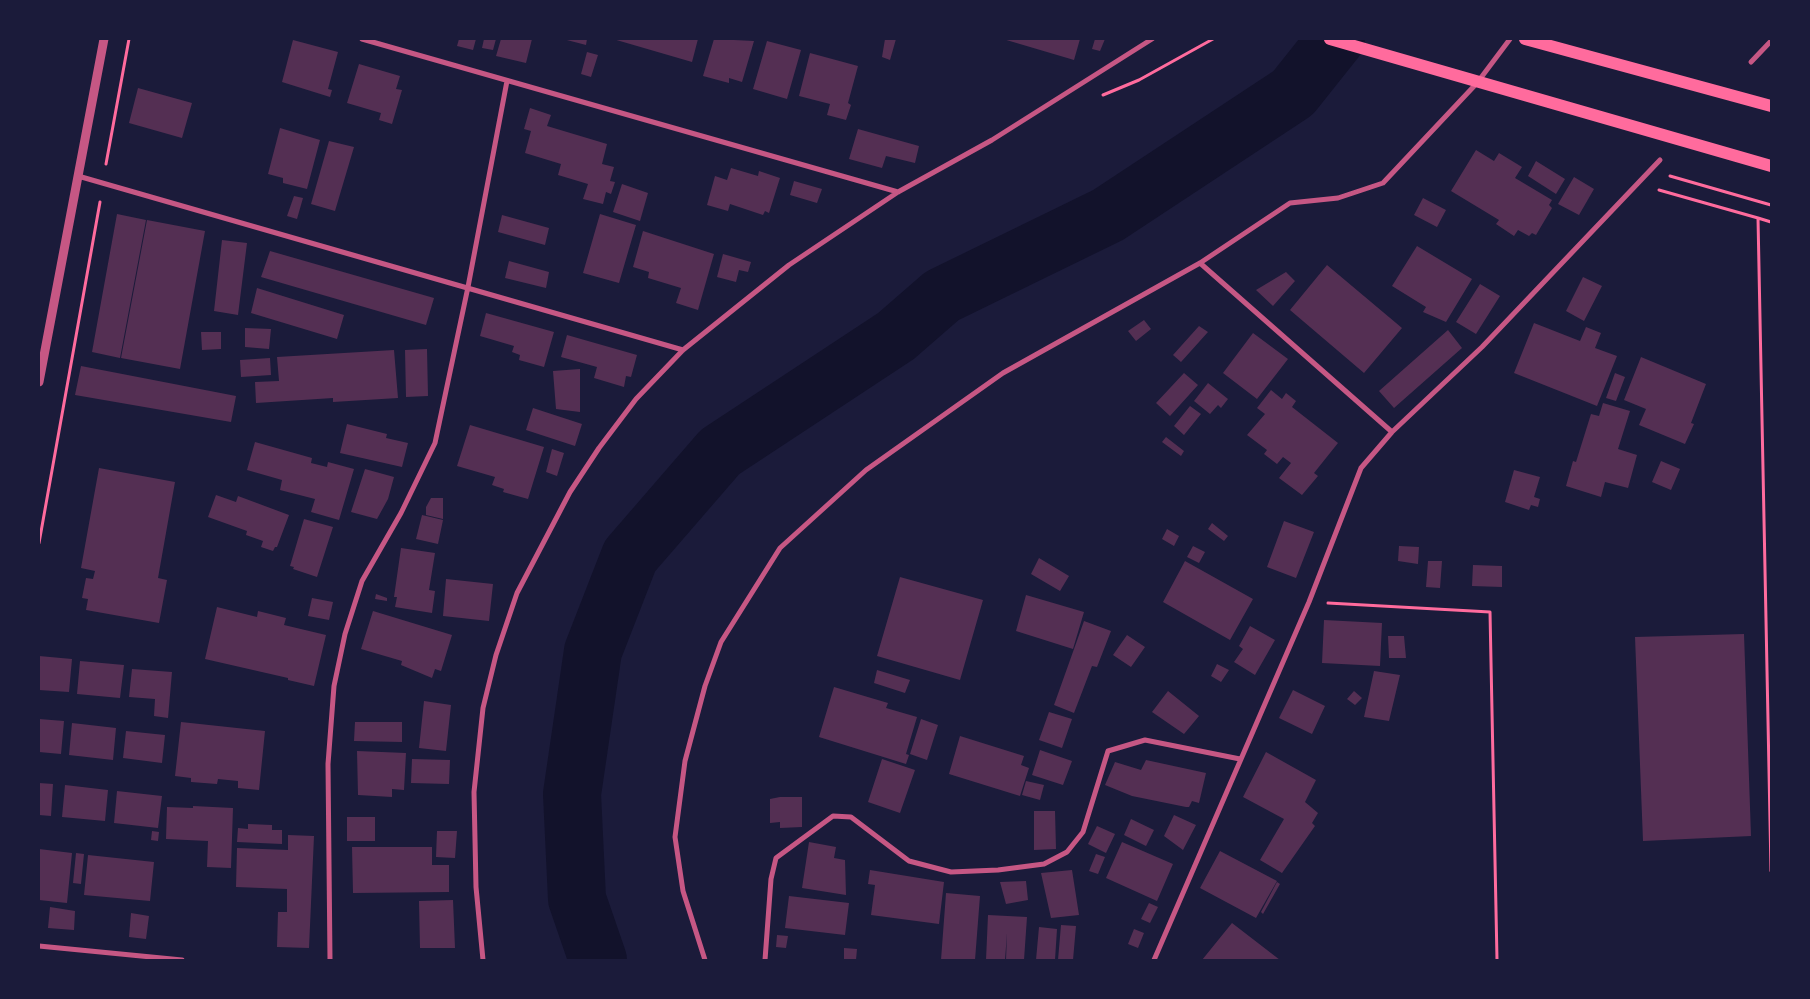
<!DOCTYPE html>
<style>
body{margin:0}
#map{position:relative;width:1810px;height:999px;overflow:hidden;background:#1b1b3a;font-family:"Golos Text",sans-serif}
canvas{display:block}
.frame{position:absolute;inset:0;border:40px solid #1b1b3a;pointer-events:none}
</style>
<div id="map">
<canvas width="1810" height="999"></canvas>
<div class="frame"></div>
</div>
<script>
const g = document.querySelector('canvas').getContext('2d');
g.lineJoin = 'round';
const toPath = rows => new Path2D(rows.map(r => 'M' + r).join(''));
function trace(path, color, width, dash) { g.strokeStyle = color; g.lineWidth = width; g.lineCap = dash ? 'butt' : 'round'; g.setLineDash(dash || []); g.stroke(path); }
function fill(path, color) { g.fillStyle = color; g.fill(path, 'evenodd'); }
const river = toPath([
 [598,960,577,899,572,794,593,651,630,556,720,452,896,336,942,296,1108,215,1293,93,1336,39]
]);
const building = toPath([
 [459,39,476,39,473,50,457,46],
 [484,39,496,39,493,50,482,48],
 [501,39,532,39,526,63,496,56],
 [563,39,587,39,586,45],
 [613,39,698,39,692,62],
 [714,39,754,41,742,82,729,78,729,83,703,76],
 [885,39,896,39,890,60,882,57],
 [1003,39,1080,39,1074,60],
 [1095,39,1105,39,1100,51,1092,49],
 [293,40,338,52,328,89,332,90,330,97,282,82],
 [767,41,801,50,787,99,753,89],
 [587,52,598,55,591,77,581,74],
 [810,53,858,66,848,103,851,105,846,120,827,115,830,104,799,96],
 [359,64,400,76,396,89,402,90,392,124,379,120,381,113,347,103],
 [138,88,192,103,182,138,129,123],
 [530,108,551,115,547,126,607,144,602,164,614,167,610,181,615,182,611,194,606,192,603,204,583,199,588,184,558,175,561,164,525,153,531,131,524,129],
 [280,128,320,140,307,189,283,183,283,178,268,174],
 [858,129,919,146,915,163,886,156,882,168,849,159],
 [329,141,354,147,335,211,311,204],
 [1476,150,1494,161,1499,153,1522,167,1515,178,1552,200,1549,205,1552,208,1536,235,1532,233,1529,236,1518,230,1514,236,1496,224,1499,220,1451,191],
 [1536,161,1565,179,1556,194,1528,176],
 [731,168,758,176,759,171,780,178,769,213,765,211,763,215,730,204,728,211,707,205,715,176,727,180],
 [1574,177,1594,189,1579,215,1558,204],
 [794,181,822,189,817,203,790,195],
 [622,184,648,193,640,221,613,212],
 [294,196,303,198,297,219,287,216],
 [1423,198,1446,210,1437,227,1414,215],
 [117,214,146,220,120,358,92,352],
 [600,214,636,225,619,283,583,273],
 [502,215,549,228,545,245,498,232],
 [147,220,205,231,180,369,121,358],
 [643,231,714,254,698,310,676,303,681,288,648,278,649,272,633,267],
 [222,240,247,243,238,315,214,311],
 [1417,246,1472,279,1446,322,1423,312,1426,307,1392,286],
 [270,251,434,298,426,325,261,277],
 [723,254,751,262,748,272,739,270,736,282,717,277],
 [509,261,549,272,546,288,505,278],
 [1327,265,1402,328,1364,373,1290,310],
 [1286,272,1295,281,1273,306,1256,290],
 [1583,277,1602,286,1584,321,1566,311],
 [1480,284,1500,296,1476,334,1456,322],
 [257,288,344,315,337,339,251,313],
 [486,313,554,332,544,367,519,360,520,355,512,352,514,346,480,336],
 [1144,320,1151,329,1136,341,1128,331],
 [1534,323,1580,341,1586,327,1601,333,1595,348,1617,356,1597,406,1514,373],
 [1199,326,1208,332,1181,362,1173,355],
 [245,328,271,329,269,349,245,347],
 [1448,330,1462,348,1394,408,1379,391],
 [201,332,221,332,221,349,202,350],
 [1253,333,1288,359,1257,399,1223,373],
 [567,335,637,355,631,377,626,376,624,387,594,378,597,367,561,357],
 [427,349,428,396,406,397,405,350],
 [394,350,398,398,333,402,333,398,256,403,255,382,279,381,277,357],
 [1641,357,1706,384,1691,423,1694,424,1685,444,1639,425,1646,409,1624,400],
 [270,358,271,375,241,377,240,360],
 [81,366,236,396,231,422,75,395],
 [580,369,580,412,556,409,553,371],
 [1184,373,1198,385,1170,416,1156,403],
 [1615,373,1625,377,1616,401,1606,398],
 [1208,383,1228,399,1221,408,1218,405,1210,414,1194,401],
 [1271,390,1282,399,1286,393,1296,401,1292,407,1338,443,1314,473,1318,476,1302,495,1279,478,1291,463,1283,457,1277,464,1264,454,1267,450,1247,435,1265,414,1257,408],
 [1603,403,1630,411,1618,449,1637,455,1628,488,1605,482,1601,497,1566,486,1573,461,1576,462,1591,414,1599,416],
 [1190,406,1201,414,1184,435,1174,426],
 [533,408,582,424,575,446,526,430],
 [347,424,387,434,386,438,408,443,402,467,340,453],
 [470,425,544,447,528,499,503,492,504,489,492,485,495,477,457,466],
 [1166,437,1184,451,1181,456,1162,442],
 [255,442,312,458,311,463,327,467,328,462,354,469,339,520,311,512,315,499,280,490,282,480,247,470],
 [552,449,564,453,557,476,546,472],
 [1661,461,1680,469,1671,490,1652,482],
 [99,468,175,482,158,578,167,580,159,623,86,610,88,599,82,598,86,578,93,579,95,571,81,568],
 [365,469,394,477,388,499,377,519,351,512],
 [1514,470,1540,477,1534,497,1540,499,1538,507,1531,505,1529,510,1505,502],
 [216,495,236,502,238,496,289,515,277,547,275,547,273,551,261,547,263,541,246,535,247,531,208,517],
 [431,498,443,498,443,519,426,515,426,507],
 [422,515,443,520,438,544,416,539],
 [304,519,333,527,317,577,293,569,294,567,290,566],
 [1284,521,1314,532,1296,578,1267,567],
 [1212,523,1228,536,1224,541,1208,529],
 [1167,529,1179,536,1174,546,1162,539],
 [1193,546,1205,552,1199,563,1187,557],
 [1399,546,1419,547,1418,564,1398,561],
 [401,548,435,553,429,590,435,591,432,613,395,607,397,597,394,597],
 [1039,558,1069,576,1060,591,1031,574],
 [1185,561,1253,599,1230,640,1163,602],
 [1428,561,1442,561,1440,588,1426,587],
 [1473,565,1502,566,1502,587,1472,586],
 [900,577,983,600,960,680,877,656],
 [446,579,493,584,489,621,443,616],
 [376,594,387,598,387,601,375,599],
 [1026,595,1084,612,1073,649,1016,631],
 [312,598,333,602,329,620,308,616],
 [217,607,257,617,258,611,286,618,284,625,326,635,314,686,288,680,288,678,205,659],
 [373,611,452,635,441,671,435,669,432,678,401,665,402,661,361,649],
 [1324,620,1382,623,1380,666,1322,663],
 [1084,621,1111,631,1097,667,1092,666,1074,713,1054,705],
 [1250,626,1275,640,1255,675,1234,662,1243,649,1239,646],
 [1744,634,1751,836,1643,841,1635,637],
 [1127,635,1145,647,1131,667,1113,655],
 [1388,636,1404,636,1406,658,1389,658],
 [39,656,72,659,69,692,39,690],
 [80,661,124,665,120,698,77,694],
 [1217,664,1229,670,1221,682,1211,676],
 [132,669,172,672,168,718,154,716,155,699,129,697],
 [877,670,910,680,905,693,874,683],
 [1374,671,1400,675,1389,721,1364,717],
 [834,687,888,703,886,708,917,717,906,754,909,755,906,764,819,737],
 [1293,690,1325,706,1312,734,1279,718],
 [1168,691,1199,716,1184,734,1152,712],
 [1354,691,1362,698,1355,705,1347,699],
 [424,701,451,705,446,751,419,748],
 [1049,712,1072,719,1062,748,1039,740],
 [39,719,64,721,61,754,39,752],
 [921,719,938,725,927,760,910,754],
 [181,722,265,731,259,790,238,788,238,781,218,779,217,784,191,782,191,778,175,776],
 [355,722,402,722,402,742,354,741],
 [72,723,116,728,113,760,69,755],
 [126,731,165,735,162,763,123,758],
 [960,736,1024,756,1021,765,1029,768,1020,796,949,774],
 [1040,750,1072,761,1063,785,1032,775],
 [357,751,406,753,404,790,392,789,392,797,358,795],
 [1266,752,1316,780,1305,802,1318,813,1312,823,1315,826,1282,873,1260,860,1284,819,1243,797],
 [412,759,450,760,449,784,411,783],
 [882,759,915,770,900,813,868,802],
 [1146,760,1206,773,1199,803,1192,801,1189,807,1186,807,1132,796,1105,785,1115,762,1141,770],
 [1026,781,1044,785,1040,800,1022,795],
 [39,783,53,784,51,816,39,815],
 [65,785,108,790,105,821,62,817],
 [117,791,162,796,158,828,114,823],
 [780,797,802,797,802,827,780,828,780,822,770,823,770,799],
 [193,806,233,808,231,868,207,867,208,841,166,839,167,807,193,808],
 [1034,811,1055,811,1056,849,1034,850],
 [1174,815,1196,825,1183,850,1164,836],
 [347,817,375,817,375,841,347,841],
 [1131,819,1154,830,1146,846,1124,835],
 [248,824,272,825,272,830,282,830,282,844,237,842,238,828,248,829],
 [1097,826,1115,834,1106,853,1088,844],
 [152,831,159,832,158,841,151,840],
 [437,831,457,831,455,858,436,857],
 [288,835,314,836,309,948,277,947,278,912,287,912,287,889,236,887,237,848,288,850],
 [809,842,836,847,834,858,845,860,846,895,802,888],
 [1122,842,1173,864,1157,901,1106,878],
 [352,847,432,847,432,865,449,865,449,892,353,893],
 [39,849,72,853,67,903,39,900],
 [1220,851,1277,881,1256,918,1200,888],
 [76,853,84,854,81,884,73,883],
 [1096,854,1105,857,1098,874,1089,871],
 [88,855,154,862,150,901,84,895],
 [870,870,944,882,939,924,871,915,875,885,868,884],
 [1072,870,1079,915,1051,918,1041,873],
 [1026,881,1028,900,1006,904,1000,882],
 [1277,882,1280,884,1263,914,1261,912],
 [946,893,980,896,975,960,941,960],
 [789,896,849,903,845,935,785,928],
 [453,900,455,948,420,948,419,901],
 [1149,903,1158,907,1150,923,1141,919],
 [50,907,75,911,74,930,48,928],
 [131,913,149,916,146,939,129,937],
 [988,915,1027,917,1024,960,1006,960,1007,933,1005,960,986,960],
 [1232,923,1280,960,1202,960],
 [1061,925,1076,926,1073,960,1058,960],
 [1039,927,1057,929,1055,960,1036,960],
 [1134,929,1144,933,1138,948,1128,944],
 [777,935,788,936,786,948,776,947],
 [844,948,857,949,856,960,844,959]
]);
const path = toPath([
 [1103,95,1139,80,1213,39],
 [106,164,129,39],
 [1670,176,1771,205],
 [1659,190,1758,218,1771,871],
 [1758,218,1771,222],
 [39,543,100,202],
 [1328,603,1490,612,1497,960]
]);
const minor = toPath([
 [362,39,898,192],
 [1751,62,1771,41],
 [78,176,683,350],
 [1200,263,1392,432],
 [39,946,182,960],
 [330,960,328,764,334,686,345,634,362,581,401,513,435,443,468,287,507,81],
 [483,960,476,887,474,792,483,708,496,655,517,593,570,492,599,448,636,399,683,350,789,265,898,192,992,140,1152,39],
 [705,960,683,891,675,837,685,761,705,686,721,642,780,548,866,470,1003,373,1200,263,1290,203,1338,198,1383,183,1477,83,1510,39],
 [765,960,771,879,776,858,833,816,851,817,909,861,951,872,998,870,1044,864,1067,852,1083,832,1108,751,1145,740,1240,759],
 [1154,960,1309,602,1361,468,1392,432,1482,347,1660,160]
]);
const tertiary = toPath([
 [39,382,104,39]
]);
const primary = toPath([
 [1330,39,1771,166],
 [1525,39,1771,106]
]);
trace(river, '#12122b', 58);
fill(building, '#542f53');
trace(path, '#ff6b9d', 3);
trace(minor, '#c65784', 5);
trace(tertiary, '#c65784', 9);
trace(primary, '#ff6b9d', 12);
</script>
